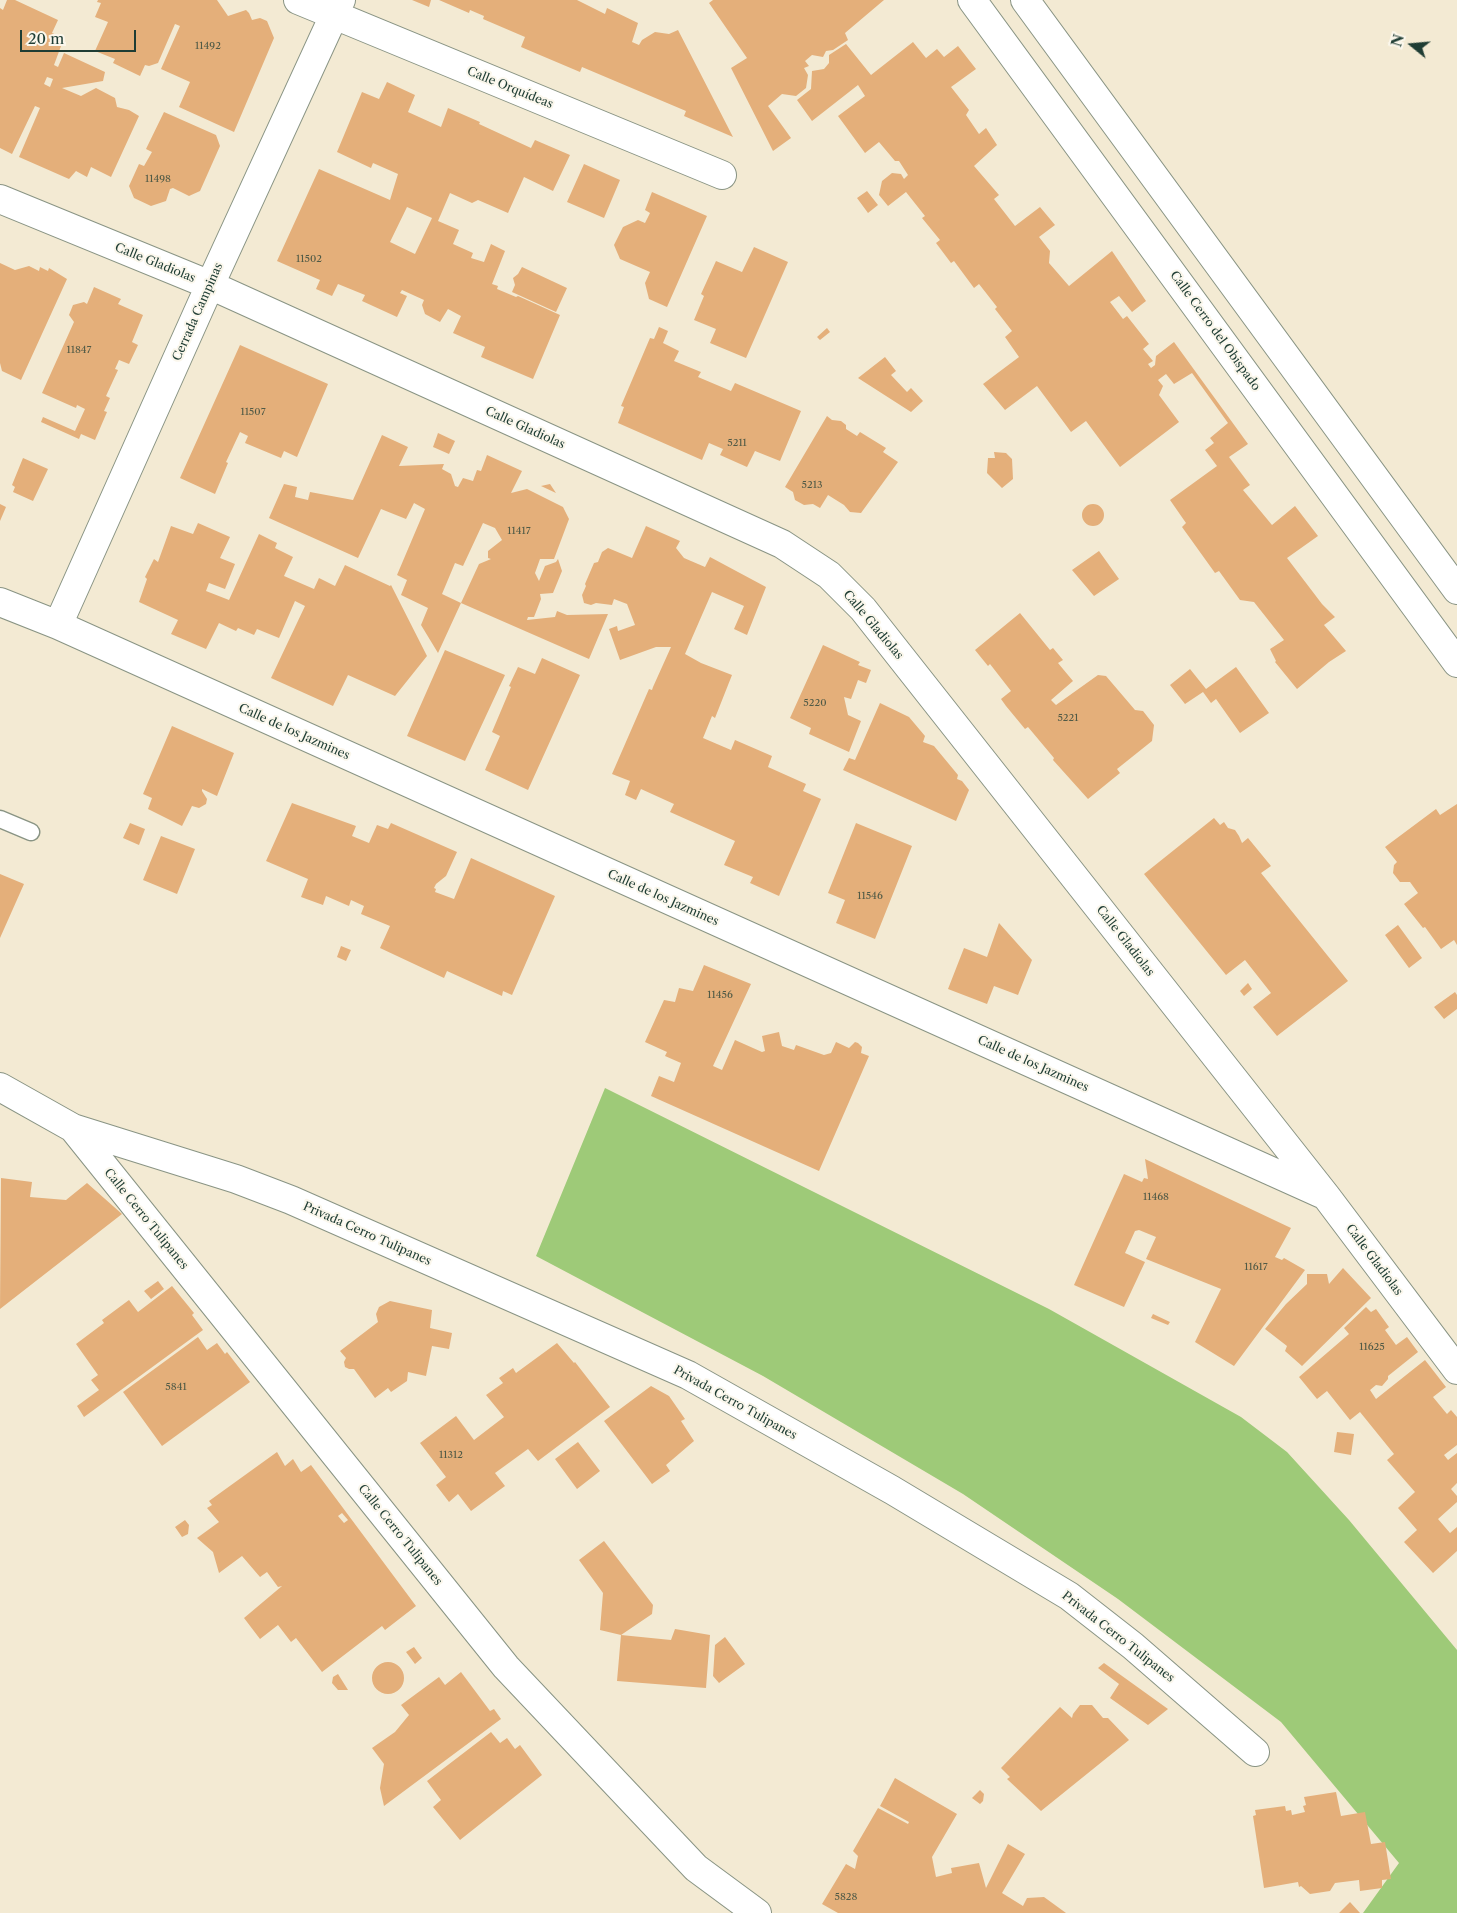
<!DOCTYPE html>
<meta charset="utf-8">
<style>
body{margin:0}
#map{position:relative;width:1457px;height:1913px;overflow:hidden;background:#f3ead3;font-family:"Libre Caslon Text",serif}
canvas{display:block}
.north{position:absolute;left:1387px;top:20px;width:50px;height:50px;-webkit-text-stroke:4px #fbf7ec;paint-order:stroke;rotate:287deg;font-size:14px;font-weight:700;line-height:20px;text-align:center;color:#1f3d34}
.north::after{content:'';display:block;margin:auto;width:18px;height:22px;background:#1f3d34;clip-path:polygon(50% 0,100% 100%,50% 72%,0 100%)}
.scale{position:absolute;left:20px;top:30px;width:116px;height:22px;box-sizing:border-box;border:2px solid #1f3d34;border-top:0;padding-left:6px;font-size:15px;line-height:18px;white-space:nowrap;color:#1f3d34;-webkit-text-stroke:4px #fbf7ec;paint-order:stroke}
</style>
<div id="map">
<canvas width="1457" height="1913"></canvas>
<div class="north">N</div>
<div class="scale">20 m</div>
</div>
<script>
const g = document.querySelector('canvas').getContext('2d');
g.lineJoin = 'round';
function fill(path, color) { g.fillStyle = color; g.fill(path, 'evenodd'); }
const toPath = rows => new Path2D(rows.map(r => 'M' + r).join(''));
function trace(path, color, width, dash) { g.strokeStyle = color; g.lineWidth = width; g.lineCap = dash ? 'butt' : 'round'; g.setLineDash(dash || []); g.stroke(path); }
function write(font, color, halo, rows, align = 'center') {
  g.font = font + ' "Libre Caslon Text",serif'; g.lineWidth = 4; g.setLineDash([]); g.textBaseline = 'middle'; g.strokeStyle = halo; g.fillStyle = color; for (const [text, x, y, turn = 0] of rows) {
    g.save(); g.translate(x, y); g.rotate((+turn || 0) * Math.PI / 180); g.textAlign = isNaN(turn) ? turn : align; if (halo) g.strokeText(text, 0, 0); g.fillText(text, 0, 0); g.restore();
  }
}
const green = toPath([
 [605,1088,1049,1309,1241,1417,1287,1452,1349,1520,1457,1650,1457,1913,1363,1913,1399,1863,1281,1722,1118,1599,963,1494,763,1376,536,1256]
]);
const building = toPath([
 [7,0,15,0,58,20,52,33,64,38,54,65,58,67,64,53,105,72,103,81,62,88,81,96,96,88,115,98,117,107,129,110,139,116,111,177,91,167,87,177,76,171,69,179,19,157,40,108,35,106,12,154,0,148,0,8,3,10],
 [47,77,53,79,50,87,44,84],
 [98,0,217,0,228,16,246,10,249,13,252,20,260,18,267,21,274,38,234,132,179,107,190,82,161,69,180,26,175,24,158,63,149,66,145,65,140,76,113,63,115,59,95,51,108,22,95,17,101,3,97,2],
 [412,0,431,0,429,7],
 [439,0,577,0,605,14,607,8,638,23,632,42,639,45,642,40,655,32,669,34,678,30,733,137,684,116,686,111,582,67,580,72,521,47,525,37,483,19,484,16,470,10,469,13],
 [713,0,884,0,845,33,848,40,833,50,826,51,823,57,812,55,805,61,809,66,804,68,808,75,806,88,796,96,782,94,768,106,791,138,773,151,731,68,747,58,709,3],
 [913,42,926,58,937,49,944,57,958,46,976,69,951,87,969,110,966,115,979,134,986,128,997,145,974,166,999,195,994,199,1015,226,1040,207,1055,225,1039,237,1050,251,1049,263,1069,286,1112,251,1146,301,1132,312,1119,296,1110,302,1123,319,1127,316,1149,344,1143,349,1153,361,1148,364,1151,368,1155,365,1156,356,1174,342,1248,444,1229,457,1250,485,1243,490,1272,525,1295,506,1318,536,1287,558,1322,604,1335,617,1324,625,1346,651,1329,662,1297,689,1275,662,1276,661,1270,649,1284,640,1254,602,1240,600,1219,571,1215,573,1182,527,1186,523,1170,500,1217,466,1205,450,1214,443,1210,438,1228,423,1192,373,1174,384,1166,374,1158,380,1163,386,1159,395,1179,422,1120,467,1086,421,1071,432,1037,386,1005,410,983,384,1019,357,1005,337,1012,331,995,309,997,307,979,284,974,288,954,261,951,263,936,243,940,240,922,218,925,216,906,192,888,206,879,195,882,181,892,173,901,174,904,179,908,175,899,161,895,161,879,142,865,153,838,116,865,96,858,85,812,121,797,100,811,89,812,71,824,69,829,63,829,55,846,44,871,75],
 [387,82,415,95,408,112,441,127,448,108,480,122,479,124,531,148,535,140,570,155,553,191,524,177,508,213,478,200,472,203,450,193,438,221,459,230,453,244,473,253,471,258,484,262,491,244,505,251,492,284,498,286,497,289,516,297,518,296,560,315,533,379,481,357,485,347,453,333,461,316,448,309,440,322,425,314,422,305,424,300,402,290,400,293,407,296,397,317,362,301,365,295,338,284,332,296,316,289,320,280,277,261,319,169,390,200,398,174,373,163,371,168,337,152,362,92,379,99],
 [407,207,432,218,415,254,390,242],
 [164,112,216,135,220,146,200,191,189,196,173,188,170,189,166,201,151,206,134,198,129,186,139,164,144,166,152,152,146,149],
 [584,164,620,180,604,218,567,202],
 [867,191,878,205,868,213,857,198],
 [652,192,707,216,667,307,649,299,645,283,650,272,620,259,614,245,623,227,638,220,645,223,650,213,645,210],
 [754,247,788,262,746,358,710,343,716,329,694,320,704,296,701,294,716,261,742,272],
 [0,263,15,270,29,266,39,271,40,267,48,271,49,268,67,279,21,380,2,371,0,363],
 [522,267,567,288,556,312,512,292,515,285,513,278,518,274],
 [94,287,121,299,118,304,143,315,132,342,138,345,129,364,119,360,115,369,118,370,106,396,110,398,104,411,107,412,95,440,81,434,79,439,41,422,43,417,75,431,85,409,77,405,76,408,42,393,74,322,69,315,73,305,84,302,87,304],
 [659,327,668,331,663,343,679,351,674,361,701,372,698,377,731,391,735,383,801,411,780,461,755,451,747,467,720,455,723,449,709,443,702,460,618,423,624,407,621,406,650,338,654,339],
 [827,328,830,332,820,340,817,337],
 [240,345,328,384,297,457,284,451,281,458,245,443,248,436,240,432,226,462,228,463,215,494,180,478],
 [885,357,896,371,891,375,907,392,911,388,923,401,911,412,858,378],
 [827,416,832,420,841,421,846,425,846,429,857,436,860,432,886,448,883,452,898,462,861,513,850,512,844,505,828,495,820,508,813,504,804,505,795,500,793,492,785,487],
 [438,433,455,441,449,454,433,447],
 [382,435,408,447,399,466,444,464,442,469,451,474,455,486,458,487,463,478,473,481,477,470,481,471,487,455,522,471,511,493,527,489,563,507,569,519,554,559,540,559,535,573,539,581,545,566,556,562,558,559,562,571,553,593,540,594,541,599,534,617,528,617,527,620,555,617,557,611,567,615,608,614,589,659,461,603,479,564,491,559,488,558,488,551,502,540,495,528,483,523,463,566,455,563,442,594,461,603,438,653,421,625,428,608,401,595,407,580,397,575,425,509,414,503,406,519,381,509,358,558,269,518,284,484,297,487,295,497,308,500,310,492,353,500],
 [994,452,1006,453,1012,459,1013,479,1002,488,987,473,988,458,995,458],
 [23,458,48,469,33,501,13,492,15,487,12,485],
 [550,484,556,493,541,486],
 '1082 515a11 11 0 1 1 22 0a11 11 0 1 1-22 0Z',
 [0,504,6,507,0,521],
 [198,523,230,537,220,558,235,564,225,589,209,583,206,591,229,600,259,534,277,543,275,548,293,557,284,576,314,589,319,578,335,586,345,565,390,586,391,585,427,656,395,696,348,675,333,706,271,678,305,606,295,601,279,638,257,629,254,635,238,628,236,631,219,623,206,649,171,634,178,620,139,602,147,579,145,577,154,559,158,562,171,526,193,534],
 [646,526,680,541,676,548,684,558,705,567,710,557,766,587,747,635,734,629,744,606,712,592,685,654,701,663,732,675,715,718,712,716,703,738,731,750,735,740,772,756,768,767,806,784,803,791,821,799,779,896,750,883,753,877,724,865,735,841,670,812,674,804,641,789,636,800,625,795,630,781,612,774,649,689,652,690,653,687,671,647,656,647,620,660,609,629,617,626,618,631,635,625,627,604,614,599,612,605,596,603,591,605,584,603,582,595,586,586,585,584,594,563,598,562,602,552,608,548,632,558],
 [1099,551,1119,579,1094,596,1072,570],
 [1020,613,1050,650,1053,648,1063,660,1058,663,1073,681,1051,700,1056,705,1098,675,1106,676,1135,710,1143,711,1154,725,1152,741,1117,769,1120,773,1088,799,1053,760,1054,758,1028,727,1025,729,1006,706,1001,699,1011,691,990,664,988,666,975,650],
 [823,645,860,662,858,665,871,670,866,683,858,680,851,699,844,697,848,715,861,721,849,752,809,734,811,728,790,718],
 [445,650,505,675,465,761,407,736],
 [542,658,580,675,528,790,485,770,500,736,492,732,511,687,509,686,518,667,535,674],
 [1236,667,1269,713,1240,733,1216,699,1211,703,1203,692,1185,704,1170,685,1190,669,1206,689],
 [880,703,909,717,925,736,923,742,934,746,958,775,957,779,962,781,969,790,956,821,843,770,849,758,855,760],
 [172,726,234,753,217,796,202,789,202,791,207,799,206,804,199,808,192,806,182,826,148,809,152,798,143,794],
 [292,803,356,826,352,836,369,843,377,825,388,829,391,823,457,852,446,876,436,884,434,888,436,889,435,892,454,899,471,858,555,896,512,995,503,991,502,996,447,971,444,978,380,948,390,926,361,914,364,906,351,900,349,906,326,896,323,905,301,897,308,879,266,861],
 [1457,804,1457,945,1454,940,1441,949,1425,927,1423,928,1404,904,1418,893,1410,882,1400,882,1393,873,1394,865,1397,862,1385,847,1436,809,1440,815],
 [1214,818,1220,825,1224,822,1228,828,1235,830,1239,836,1242,843,1248,838,1271,866,1261,873,1348,981,1277,1036,1253,1007,1271,993,1245,960,1226,975,1144,874],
 [130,823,145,829,139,845,123,838],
 [856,823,912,846,875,939,836,923,845,900,828,893],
 [161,836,195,849,177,894,143,880],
 [0,874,24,884,0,938],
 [999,923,1032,960,1018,995,994,986,987,1004,948,989,964,948,987,957],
 [1398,925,1422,958,1409,968,1385,935],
 [341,946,351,950,346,961,337,957],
 [704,965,751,984,713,1066,722,1070,735,1040,762,1052,765,1051,762,1036,779,1032,782,1046,794,1050,796,1045,824,1055,831,1053,836,1042,849,1048,855,1042,858,1043,862,1047,861,1053,869,1056,819,1171,651,1096,659,1076,674,1082,681,1063,665,1056,667,1052,645,1042,664,1000,675,1002,679,988,693,991],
 [1248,983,1252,989,1244,996,1240,991],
 [1455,992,1457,995,1457,1009,1444,1019,1434,1007],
 [1145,1159,1291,1228,1275,1257,1282,1260,1284,1258,1305,1270,1234,1366,1195,1342,1221,1289,1146,1259,1156,1237,1139,1230,1135,1231,1125,1253,1145,1262,1124,1307,1074,1285,1124,1174,1142,1182,1144,1178,1148,1179],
 [1,1178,32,1182,30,1197,66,1200,87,1183,122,1214,0,1309],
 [1343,1268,1371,1298,1302,1366,1285,1351,1287,1346,1265,1329,1286,1304,1307,1284,1307,1274,1327,1274,1329,1284],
 [158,1281,164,1289,151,1299,144,1291],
 [172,1286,194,1313,192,1315,203,1330,84,1417,77,1406,99,1390,91,1380,98,1375,76,1344,104,1323,102,1320,129,1300,138,1312],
 [390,1301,432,1310,430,1328,452,1333,449,1349,432,1346,426,1376,408,1372,407,1381,391,1392,388,1388,375,1398,354,1369,349,1369,345,1367,344,1362,346,1358,340,1351,378,1322,376,1314,379,1307],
 [1366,1307,1371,1312,1376,1309,1389,1327,1385,1330,1396,1345,1407,1337,1418,1352,1388,1376,1388,1379,1382,1386,1376,1385,1370,1390,1376,1399,1425,1360,1446,1387,1433,1397,1447,1414,1451,1410,1457,1417,1457,1445,1444,1455,1448,1460,1457,1453,1457,1483,1451,1489,1457,1496,1457,1502,1438,1519,1450,1533,1457,1527,1457,1551,1433,1573,1404,1542,1417,1530,1398,1508,1415,1492,1387,1460,1394,1454,1360,1412,1350,1420,1327,1391,1317,1399,1299,1377,1349,1334,1344,1328],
 [1153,1314,1170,1322,1168,1325,1151,1318],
 [198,1337,207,1350,217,1343,225,1354,227,1352,250,1382,162,1446,123,1392],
 [557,1343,574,1363,575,1362,610,1407,538,1461,528,1449,495,1473,505,1486,471,1511,458,1494,449,1502,436,1485,446,1477,420,1443,456,1416,474,1440,504,1417,486,1395,503,1383,499,1378,513,1368,516,1373],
 [651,1386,669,1396,685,1419,681,1421,694,1441,666,1465,670,1471,652,1484,604,1421],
 [1337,1432,1354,1434,1351,1455,1334,1452],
 [578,1442,600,1471,577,1489,555,1459],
 [277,1452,285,1466,293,1459,301,1472,311,1465,416,1606,385,1630,382,1626,322,1672,296,1638,291,1642,278,1625,260,1639,244,1618,282,1586,278,1587,267,1572,260,1577,242,1556,219,1573,213,1552,197,1538,219,1522,207,1508,212,1505,209,1501],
 [342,1513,348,1520,344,1523,338,1516],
 [185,1520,189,1525,188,1534,182,1537,175,1527],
 [604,1541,653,1605,652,1614,621,1635,671,1640,675,1629,710,1635,706,1688,617,1681,621,1635,600,1630,603,1593,579,1560],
 [725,1637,745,1664,719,1683,713,1676,715,1645],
 [414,1647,422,1658,415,1664,406,1652],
 '372 1678a16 16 0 1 1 32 0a16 16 0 1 1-32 0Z',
 [1104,1663,1168,1709,1148,1725,1110,1698,1119,1684,1098,1668],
 [461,1672,490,1711,494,1709,501,1719,384,1806,380,1788,384,1764,372,1748,395,1732,409,1715,401,1705,439,1677,445,1685],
 [338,1674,348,1690,338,1690,332,1683,333,1677],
 [1080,1705,1092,1705,1103,1718,1108,1718,1129,1740,1041,1811,1007,1779,1010,1777,1001,1768,1060,1707,1072,1718,1073,1714],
 [491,1732,500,1743,507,1738,515,1749,520,1745,542,1775,460,1840,433,1807,441,1800,427,1781],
 [895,1778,957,1814,932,1857,936,1877,952,1873,951,1868,979,1863,986,1888,1008,1844,1025,1854,1002,1893,1023,1906,1027,1898,1044,1897,1066,1913,838,1913,822,1904,846,1864,855,1869,858,1856,853,1851,878,1808,908,1824,909,1822,880,1806],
 [980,1790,984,1794,983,1801,980,1804,972,1798],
 [1336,1792,1341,1816,1365,1812,1371,1844,1385,1842,1391,1879,1382,1880,1382,1888,1360,1891,1359,1880,1335,1883,1330,1891,1310,1894,1301,1886,1299,1887,1298,1882,1264,1888,1253,1816,1256,1815,1255,1810,1285,1806,1286,1811,1291,1810,1292,1815,1305,1812,1303,1806,1306,1805,1304,1797],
 [1350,1902,1360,1913,1339,1913]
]);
const service = toPath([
 [0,819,31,832]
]);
const minor = toPath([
 [298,0,722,175],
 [0,199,210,285,782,544,829,575,863,609,1326,1196,1457,1370],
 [0,602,58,625,1322,1194],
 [58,625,210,285,341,0],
 [0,1087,73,1128,236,1179,291,1200,688,1375,892,1490,1069,1596,1133,1646,1255,1752],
 [73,1128,506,1667,696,1868,757,1913]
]);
const secondary = toPath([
 [972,0,1457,663],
 [1025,0,1457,590]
]);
const numberNames = [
 ["11492",208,46],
 ["11498",158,179],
 ["11502",309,259],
 ["11847",79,350],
 ["11507",253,412],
 ["5211",737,443],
 ["5213",812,485],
 ["11417",519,531],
 ["5220",815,703],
 ["5221",1068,718],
 ["11546",870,896],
 ["11456",720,995],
 ["11468",1156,1197],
 ["11617",1256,1267],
 ["11625",1372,1347],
 ["5841",176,1387],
 ["11312",451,1455],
 ["5828",846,1897]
];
const streetNames = [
 ["Calle Orquídeas",510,88,22],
 ["Calle Gladiolas",155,263,22],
 ["Cerrada Campinas",198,312,-66],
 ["Calle Cerro del Obispado",1215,331,54],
 ["Calle Gladiolas",525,428,24],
 ["Calle Gladiolas",873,625,50],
 ["Calle de los Jazmines",294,732,24],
 ["Calle de los Jazmines",663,898,24],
 ["Calle Gladiolas",1125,941,52],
 ["Calle de los Jazmines",1033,1064,24],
 ["Calle Cerro Tulipanes",146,1219,51],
 ["Privada Cerro Tulipanes",367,1234,24],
 ["Calle Gladiolas",1374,1260,53],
 ["Privada Cerro Tulipanes",735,1403,29],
 ["Calle Cerro Tulipanes",400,1535,51],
 ["Privada Cerro Tulipanes",1118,1637,38]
];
fill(green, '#9eca78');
fill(building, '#e4af7a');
trace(service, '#899484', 19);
trace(minor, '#899484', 30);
trace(secondary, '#899484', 30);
trace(service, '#fff', 16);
trace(minor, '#fff', 28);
trace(secondary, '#fff', 28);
write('10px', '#505a46', null, numberNames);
write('12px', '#1f3d34', '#fbf7ec', streetNames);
</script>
